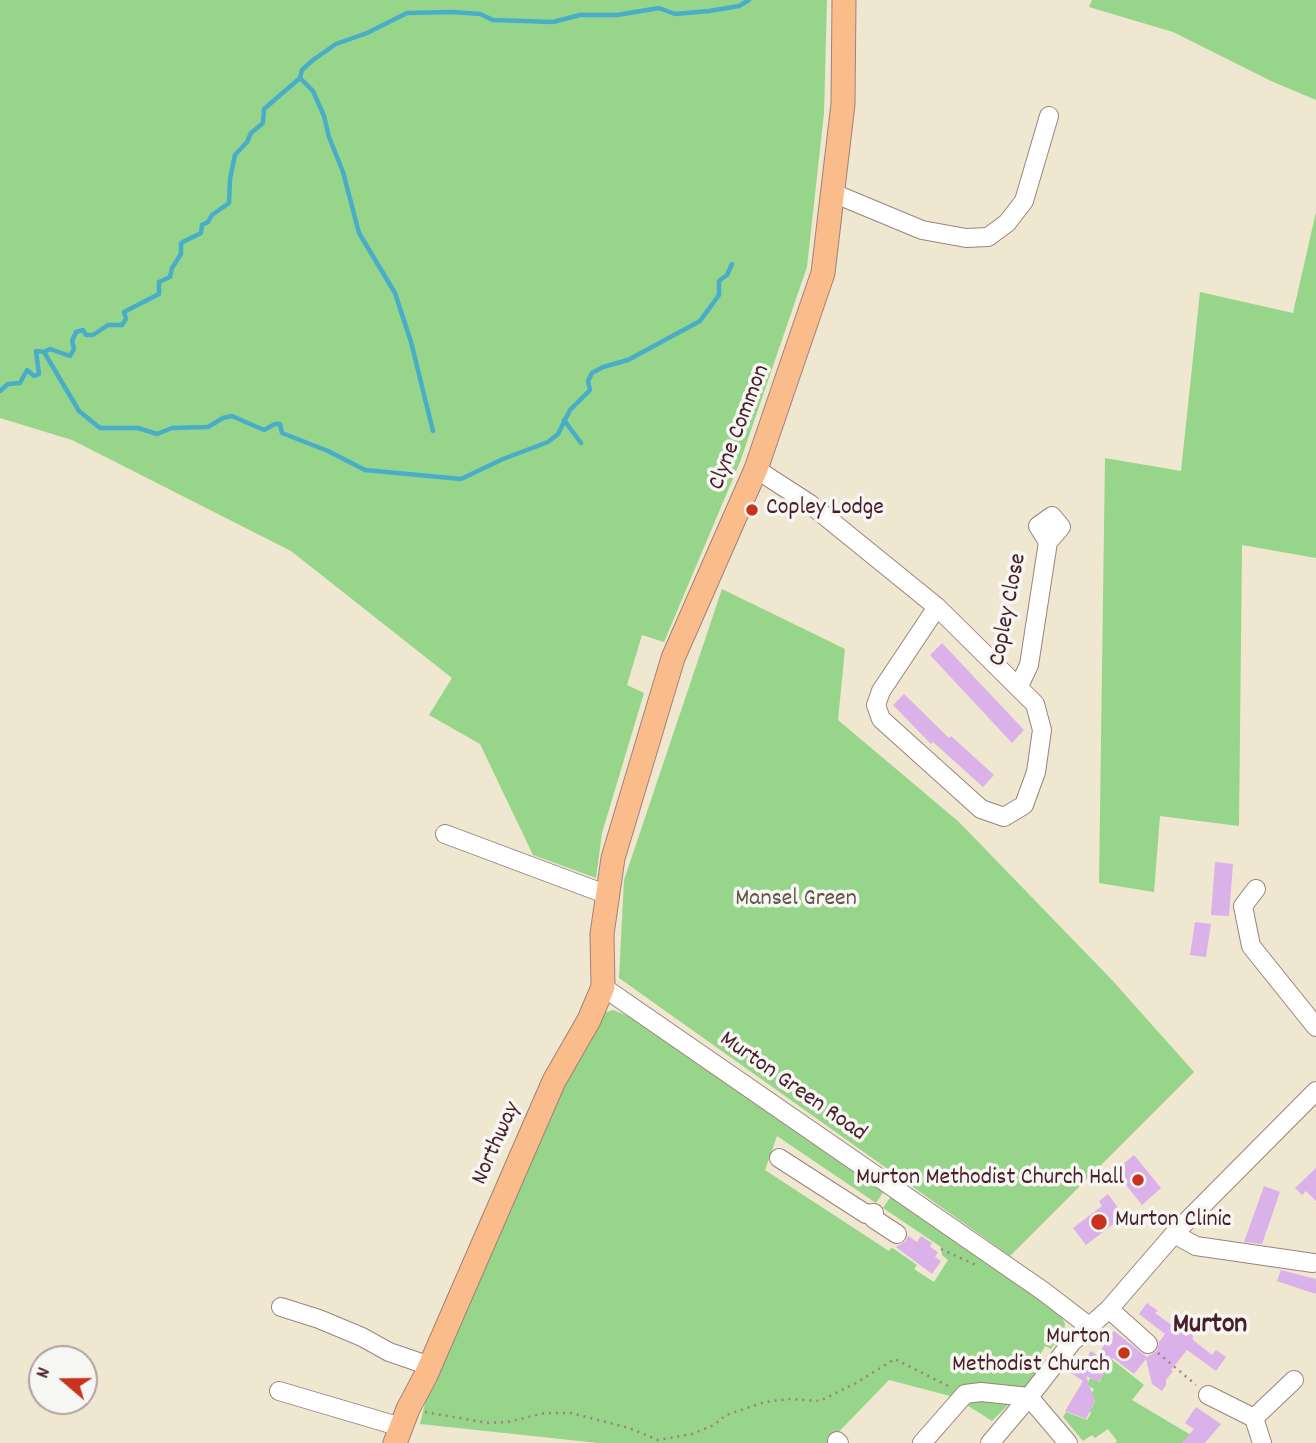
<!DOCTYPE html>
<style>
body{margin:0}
#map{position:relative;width:1316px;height:1443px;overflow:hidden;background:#efe7cf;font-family:Dekko,sans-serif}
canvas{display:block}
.north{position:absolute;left:28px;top:1345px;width:70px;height:70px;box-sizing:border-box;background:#f6f6f2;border:2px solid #b1a0a2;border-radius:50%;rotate:290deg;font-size:19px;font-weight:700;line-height:28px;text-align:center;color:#4a1f2b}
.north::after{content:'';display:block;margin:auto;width:24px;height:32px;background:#c8321e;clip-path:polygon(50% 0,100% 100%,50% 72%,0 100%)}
</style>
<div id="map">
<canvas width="1316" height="1443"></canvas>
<div class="north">N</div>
</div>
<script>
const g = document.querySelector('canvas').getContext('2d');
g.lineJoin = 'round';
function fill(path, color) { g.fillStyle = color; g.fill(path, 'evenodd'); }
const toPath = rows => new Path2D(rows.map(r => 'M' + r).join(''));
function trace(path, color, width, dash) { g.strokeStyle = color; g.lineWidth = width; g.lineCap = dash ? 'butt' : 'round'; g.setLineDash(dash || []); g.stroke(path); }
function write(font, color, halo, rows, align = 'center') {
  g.font = font + ' Dekko,sans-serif'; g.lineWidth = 7; g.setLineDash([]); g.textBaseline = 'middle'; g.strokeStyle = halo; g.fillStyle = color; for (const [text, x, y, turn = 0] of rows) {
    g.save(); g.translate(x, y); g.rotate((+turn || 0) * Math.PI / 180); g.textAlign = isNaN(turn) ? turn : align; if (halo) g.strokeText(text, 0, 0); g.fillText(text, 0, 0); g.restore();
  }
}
const green = toPath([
 [0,0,827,0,824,113,807,267,740,462,664,642,642,635,627,685,644,693,602,833,596,878,533,855,480,744,429,715,452,678,291,551,72,440,0,418],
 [1092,0,1316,0,1316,100,1271,81,1173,32,1089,7],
 [1316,212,1316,558,1242,545,1239,826,1160,816,1154,892,1099,883,1105,458,1181,471,1200,292,1293,313],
 [722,589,845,649,838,720,959,822,1112,980,1194,1072,1010,1256,619,978,624,880],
 [613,1010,638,1020,886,1188,876,1203,777,1136,765,1170,889,1251,891,1248,894,1249,917,1265,914,1269,934,1282,948,1260,942,1255,941,1247,883,1208,893,1193,1060,1313,1065,1324,1064,1333,1057,1346,1053,1345,1051,1349,1045,1346,1031,1370,1038,1375,992,1421,954,1397,889,1380,828,1443,598,1443,420,1424,432,1375,567,1079,598,1021,606,1012],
 [1109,1357,1144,1385,1132,1400,1196,1438,1185,1440,1182,1443,1115,1443,1117,1441,1108,1429,1095,1438,1092,1435,1083,1441,1063,1417,1066,1412,1087,1420,1091,1413,1084,1408,1092,1408,1095,1401,1090,1396,1094,1389,1087,1385,1090,1378,1100,1382]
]);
const stream = toPath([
 [300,78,313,91,324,116,329,137,343,172,359,233,395,293,411,342,433,431],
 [44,352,79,411,100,428,138,428,157,434,172,428,208,427,223,418,232,416,264,430,275,424,280,424,282,433,328,451,365,470,461,479,503,459,548,442,558,434,570,410,590,390,588,381,592,373,603,367,628,360,700,321,719,295,719,281,727,275,732,264],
 [0,391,8,384,20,383,27,370,34,376,39,374,36,351,44,352,50,349,70,356,74,349,72,341,76,332,83,330,86,335,93,335,108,325,122,325,126,319,124,312,159,294,159,282,170,277,172,268,181,254,181,243,201,233,202,225,208,222,212,215,229,203,230,179,235,155,247,142,251,133,263,123,264,109,300,78,302,70,313,60,336,44,367,33,407,13,453,12,480,14,493,20,553,22,580,15,617,15,659,8,675,14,709,11,739,6,749,0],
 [564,420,581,443]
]);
const building = toPath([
 [942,643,1024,730,1012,743,930,655],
 [904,694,949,738,951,736,994,775,983,787,933,742,931,744,893,705],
 [1215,862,1233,864,1229,916,1211,915],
 [1195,922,1211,924,1206,957,1190,955],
 [1134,1155,1161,1188,1142,1205,1115,1171],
 [1316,1168,1316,1201,1306,1191,1302,1195,1295,1188],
 [1264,1186,1280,1192,1262,1244,1244,1242],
 [1108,1194,1124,1216,1086,1245,1073,1228,1102,1206,1099,1201],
 [908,1236,917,1242,921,1236,932,1243,930,1247,938,1252,935,1257,941,1261,932,1274,896,1247,906,1241],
 [1281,1270,1316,1279,1316,1294,1277,1281],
 [1147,1303,1158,1311,1155,1313,1183,1333,1192,1330,1193,1340,1212,1355,1216,1350,1226,1357,1216,1371,1187,1350,1171,1370,1173,1371,1166,1380,1166,1385,1162,1391,1152,1384,1146,1359,1134,1374,1113,1358,1099,1382,1086,1376,1095,1401,1086,1419,1065,1411,1083,1381,1065,1369,1075,1356,1084,1362,1091,1351,1097,1355,1114,1331,1147,1357,1157,1351,1159,1342,1165,1334,1139,1314],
 [1196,1407,1221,1424,1205,1443,1182,1443,1194,1429,1185,1423]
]);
const path = toPath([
 [941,1249,976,1265],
 [1158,1353,1196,1385],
 [425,1412,488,1423,508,1422,545,1413,571,1413,629,1428,658,1440,692,1434,714,1425,726,1415,765,1402,790,1399,820,1401,856,1383,895,1359,952,1388]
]);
const minor = toPath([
 [833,193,922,230,966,238,988,237,1007,223,1024,201,1049,116],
 [756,469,810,504,937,607,1035,704,1042,730,1036,772,1024,805,1004,817,981,809,881,719,876,705,881,691,937,607],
 [1019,686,1029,665,1048,542,1038,526,1052,516,1061,527,1048,542],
 [445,834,608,895],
 [1256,889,1243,906,1251,946,1316,1027],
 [603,987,1043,1291,1090,1327],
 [779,1158,866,1214,874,1213],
 [874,1213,874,1219,897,1234],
 [1174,1234,1196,1246,1313,1263],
 [281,1307,319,1319,362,1337,389,1352,430,1366],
 [1109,1309,1148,1344],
 [279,1391,401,1427],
 [1208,1395,1254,1418,1262,1443],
 [1254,1418,1294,1380],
 [837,1441,839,1443],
 [922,1443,965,1394,981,1392,1029,1397,1068,1443],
 [990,1443,1029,1397,1072,1342,1109,1309,1174,1234,1316,1091]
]);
const major = toPath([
 [395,1443,408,1409,426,1375,554,1081,589,1020,603,987,602,934,613,858,673,658,756,469,823,273,843,104,844,0]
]);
const markers = [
 [752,510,7,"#c8321e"],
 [1138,1180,7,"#c8321e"],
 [1099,1222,9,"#c8321e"],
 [1124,1353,7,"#c8321e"]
];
const streetNames = [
 ["Clyne Common",741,428,-69],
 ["Copley Close",1010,610,-79],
 ["Murton Green Road",792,1088,35],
 ["Northway",498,1144,-66]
];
const poiNames = [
 ["Copley Lodge",766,510],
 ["Murton Methodist Church Hall",1124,1180,"right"],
 ["Murton Clinic",1115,1222],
 ["Murton",1110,1339,"right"],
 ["Methodist Church",1110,1367,"right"]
];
const parkNames = [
 ["Mansel Green",796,901]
];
const quarterNames = [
 ["Murton",1210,1327]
];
fill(green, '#97d58a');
trace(stream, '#49adc9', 4.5);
fill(building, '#dbb1e9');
trace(minor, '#9c837d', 20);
trace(major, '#9c837d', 25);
trace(path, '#9c837d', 2.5, [2, 5]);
trace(minor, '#fff', 18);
trace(major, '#fabc8b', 23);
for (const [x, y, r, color] of markers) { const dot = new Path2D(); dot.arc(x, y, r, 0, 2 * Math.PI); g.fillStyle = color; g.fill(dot); trace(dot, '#f6f6f2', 2.5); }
write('24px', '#4a1f2b', '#f6f6f2', streetNames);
write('24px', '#4a1f2b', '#f6f6f2', poiNames, 'left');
write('24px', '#615648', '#f6f6f2', parkNames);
write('bold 28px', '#4a1f2b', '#f6f6f2', quarterNames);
</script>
